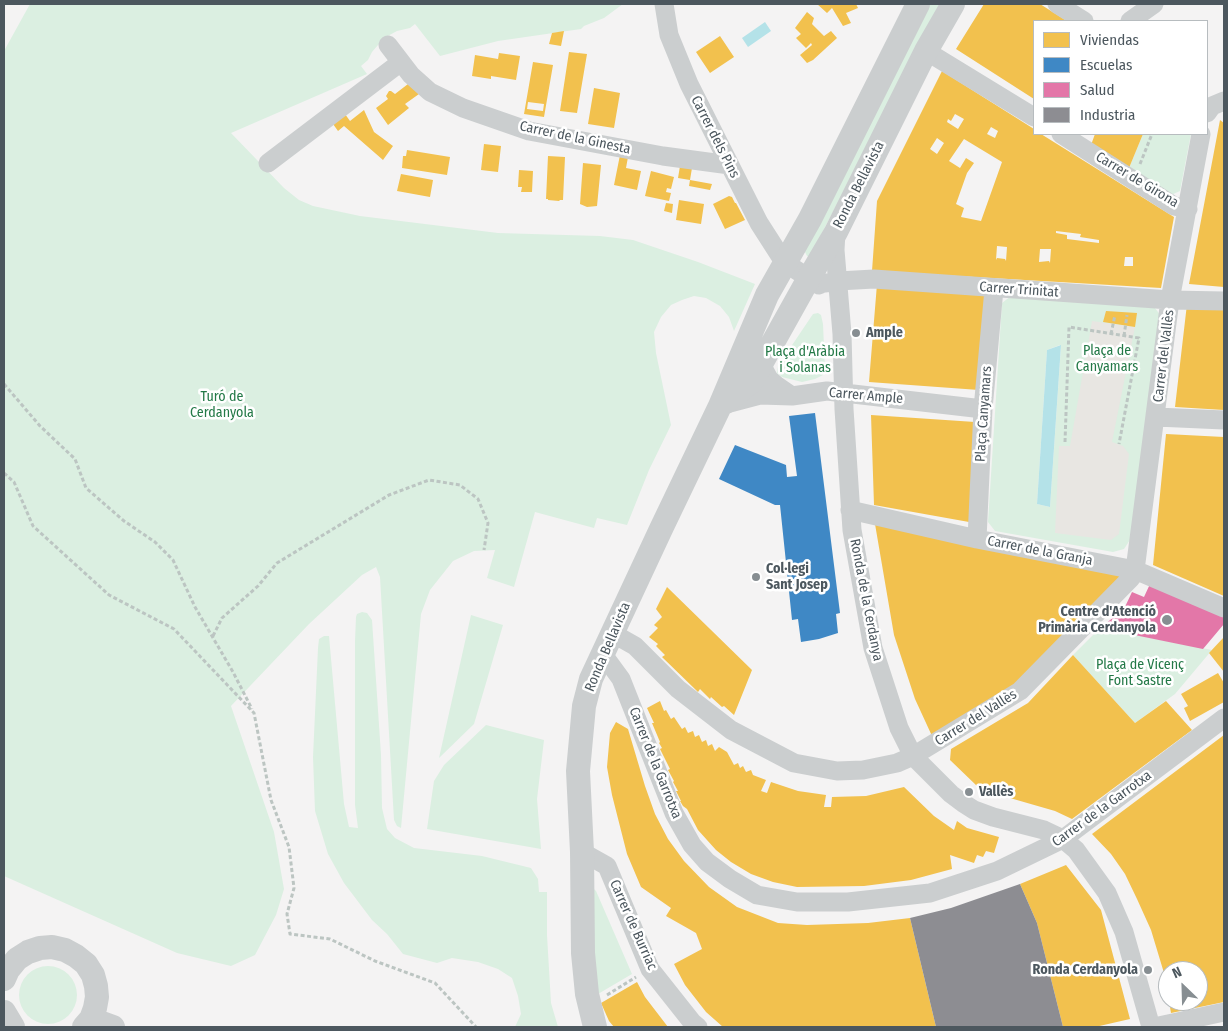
<!DOCTYPE html>
<meta charset="utf-8">
<style>
body{margin:0}
#map{position:relative;width:1228px;height:1031px;overflow:hidden;background:#f4f3f3;font-family:"Fira Sans Condensed",sans-serif}
canvas{display:block}
.frame{position:absolute;inset:0;border:5px solid #4c575e;pointer-events:none}
.legend{position:absolute;left:1033px;top:20px;width:175px;height:115px;box-sizing:border-box;background:#fff;border:1px solid #b7bcbf;margin:0;padding:6px 9px;list-style:none;font-size:15px;color:#4c575e}
.legend li{display:flex;align-items:center;gap:10px;height:25px}
.legend b{width:25px;border:1px solid #b7bcbf}
.north{position:absolute;left:1158px;top:961px;width:50px;height:50px;box-sizing:border-box;background:#fff;border:1px solid #b7bcbf;border-radius:50%;rotate:336deg;font-size:14px;font-weight:700;line-height:20px;text-align:center;color:#4c575e}
.north::after{content:'';display:block;margin:auto;width:18px;height:22px;background:#878e92;clip-path:polygon(50% 0,100% 100%,50% 72%,0 100%)}
</style>
<div id="map">
<canvas width="1228" height="1031"></canvas>
<div class="frame"></div>
<ul class="legend">
<li><b style="height:14px;background:#f2c14e"></b>Viviendas</li>
<li><b style="height:14px;background:#3f88c5"></b>Escuelas</li>
<li><b style="height:14px;background:#e377a8"></b>Salud</li>
<li><b style="height:14px;background:#8d8d92"></b>Industria</li>
</ul>
<div class="north">N</div>
</div>
<script>
const g = document.querySelector('canvas').getContext('2d');
g.lineJoin = 'round';
function fill(path, color) { g.fillStyle = color; g.fill(path, 'evenodd'); }
const toPath = rows => new Path2D(rows.map(r => 'M' + r).join(''));
function trace(path, color, width, dash) { g.strokeStyle = color; g.lineWidth = width; g.lineCap = dash ? 'butt' : 'round'; g.setLineDash(dash || []); g.stroke(path); }
function write(font, color, halo, rows, align = 'center') {
  g.font = font + ' "Fira Sans Condensed",sans-serif'; g.lineWidth = 5; g.setLineDash([]); g.textBaseline = 'middle'; g.strokeStyle = halo; g.fillStyle = color; for (const [text, x, y, turn = 0] of rows) {
    g.save(); g.translate(x, y); g.rotate((+turn || 0) * Math.PI / 180); g.textAlign = isNaN(turn) ? turn : align; if (halo) g.strokeText(text, 0, 0); g.fillText(text, 0, 0); g.restore();
  }
}
const green = toPath([
 [30,4,623,4,604,18,584,26,581,29,498,41,440,56,415,24,410,28,397,31,384,38,372,52,368,60,361,66,367,74,231,133,284,188,299,200,313,206,360,216,498,233,600,236,633,240,698,262,755,284,734,331,729,317,720,306,706,298,694,296,682,300,671,305,661,317,654,332,656,353,671,425,649,470,627,525,597,518,594,528,535,512,514,587,487,578,495,550,474,551,453,561,430,590,421,614,401,828,397,826,394,820,380,577,376,567,362,575,309,624,231,706,274,832,284,889,276,915,255,955,231,966,177,953,4,876,4,51],
 [930,4,944,4,809,257,807,256,804,250],
 [1143,134,1191,134,1180,191,1171,195,1129,168],
 [1011,296,1155,308,1161,316,1130,540,1124,549,1113,552,995,531,988,522,1002,303],
 [1060,345,1061,346,1050,507,1037,504,1047,350],
 [818,313,821,315,823,324,825,370,823,375,815,379,802,382,782,377,777,373,778,366,813,314],
 [362,612,367,613,372,620,381,755,382,808,387,829,395,838,414,848,482,856,531,868,538,879,539,892,547,892,547,935,551,1003,558,1027,515,1027,521,1014,518,996,512,978,498,969,478,962,452,958,437,963,403,954,387,934,372,920,344,883,328,854,315,811,313,757,318,648,319,639,324,636,329,636,344,804,349,827,358,828,355,805,355,641,356,617,357,614],
 [471,615,503,625,474,724,439,758],
 [1100,628,1212,650,1175,694,1135,723,1073,655],
 [486,725,544,740,537,799,541,849,427,829,434,781,444,765],
 [593,888,596,891,632,974,598,994,592,946],
 '19 995a29 29 0 1 1 58 0a29 29 0 1 1-58 0Z'
]);
const sand = toPath([
 [1092,321,1135,327,1112,442,1123,446,1129,454,1119,534,1111,540,1055,533,1059,446,1070,446]
]);
const water = toPath([
 [765,22,771,31,748,47,742,38],
 [1061,345,1050,507,1037,504,1047,350]
]);
const homes = toPath([
 [817,4,856,4,858,8,846,13,851,23,843,26,832,8,827,13],
 [984,4,1040,4,1067,21,1034,21,1034,99,956,49],
 [807,12,814,18,812,24,824,36,831,31,837,38,813,60,807,63,800,55,812,45,811,43,806,48,796,38,801,34,795,28],
 [564,31,561,46,549,44,552,33],
 [720,36,734,57,710,73,696,52],
 [569,52,587,54,577,113,560,111],
 [499,53,520,56,516,80,491,76,491,79,472,76,475,55,498,59],
 [533,62,553,65,544,117,524,114],
 [528,102,544,104,543,111,527,109],
 [942,71,1034,129,1034,134,1041,134,1174,217,1161,288,872,271,877,201],
 [955,114,964,119,958,129,947,122,948,119,951,121],
 [991,127,998,131,995,138,987,134],
 [937,138,944,143,937,154,930,149],
 [964,139,1002,162,981,221,961,217,964,208,956,204,967,173,974,163,966,158,960,168,949,161],
 [1056,231,1081,234,1080,237,1099,240,1099,243,1067,239,1067,235,1056,233],
 [997,246,1007,247,1006,261,1005,259,997,258,996,260],
 [1040,249,1051,249,1050,263,1049,261,1039,262],
 [1125,257,1133,257,1133,266,1124,266],
 [408,84,419,94,405,104,409,108,388,125,376,108,388,99,386,96,389,91,391,91,395,94],
 [594,88,620,93,614,128,588,124],
 [364,110,374,132,393,146,383,160,344,126,338,131,333,124,345,114,350,121],
 [1220,120,1224,123,1224,287,1189,284],
 [1095,134,1143,134,1129,168,1091,145],
 [484,144,501,146,498,172,481,170],
 [407,150,450,157,447,175,402,168,403,156,406,156],
 [620,155,628,157,626,168,641,171,637,190,614,185],
 [548,156,565,157,563,200,560,200,559,201,548,200,548,199,546,199],
 [583,163,601,165,597,206,587,207,580,204],
 [680,166,692,168,690,180,678,178],
 [519,170,533,171,532,192,521,192,522,187,518,187],
 [651,171,674,177,671,189,667,188,666,192,671,193,669,201,645,196],
 [401,174,433,180,430,197,397,191],
 [690,180,712,184,710,190,689,186],
 [729,196,732,197,735,203,736,203,745,220,725,229,713,204],
 [679,200,704,204,701,224,676,220],
 [666,203,673,204,672,213,664,211],
 [877,284,986,292,979,390,869,382],
 [1187,304,1224,306,1224,410,1175,407],
 [1106,311,1137,313,1135,327,1103,322],
 [871,415,975,422,969,522,874,505],
 [1166,434,1224,437,1224,596,1153,565],
 [875,524,1121,576,1015,687,932,736,915,699,894,635],
 [667,587,752,670,734,715,724,706,722,707,711,697,710,699,700,689,698,692,662,657,665,655,656,646,658,644,649,637,658,628,654,625,662,617,656,609],
 [1224,637,1224,672,1209,653],
 [1073,655,1135,723,1166,701,1192,730,1072,819,1055,811,1003,796,977,786,950,760,951,749,1028,703],
 [1218,673,1224,683,1224,702,1190,721,1184,708,1188,706,1181,694],
 [660,701,664,711,666,710,671,719,674,717,682,729,685,727,688,733,693,731,695,737,699,735,702,742,706,740,708,746,712,744,715,751,719,747,727,752,734,765,738,763,740,768,743,766,746,772,751,770,753,775,766,780,761,791,767,793,771,782,798,791,826,795,824,807,831,807,832,797,866,796,904,787,934,816,954,830,957,821,967,828,999,837,994,853,986,851,983,857,977,855,974,863,950,855,952,869,911,880,864,886,797,887,773,882,751,874,731,862,716,850,698,830,687,809,683,806,680,801,681,801,676,791,678,791,673,782,674,781,668,770,670,769,660,749,662,748,659,743,660,742,652,723,654,723,647,708],
 [616,722,628,729,645,786,655,814,668,839,684,861,709,887,737,907,778,923,807,925,868,923,910,918,936,1027,723,1027,706,1012,685,985,674,964,702,949,696,933,666,916,671,908,641,887,627,854,612,795,607,767,610,733],
 [1224,735,1224,1002,1171,1013,1169,1001,1198,1001,1198,971,1168,971,1167,990,1164,973,1151,930,1137,899,1125,874,1111,854,1092,834],
 [1066,865,1101,910,1130,1019,1095,1027,1063,1027,1037,923,1020,884],
 [637,982,645,997,668,1027,614,1027,609,1021,601,1003]
]);
const schools = toPath([
 [815,413,840,613,836,614,838,633,819,639,801,642,798,619,792,620,780,505,775,505,719,479,735,445,786,465,787,477,797,476,789,416]
]);
const health = toPath([
 [1150,584,1224,616,1224,624,1203,649,1100,628,1124,609,1132,592,1144,597]
]);
const industry = toPath([
 [1020,884,1037,923,1063,1027,936,1027,910,918,951,908]
]);
const path = toPath([
 [1140,164,1152,134],
 [1111,334,1115,315],
 [1124,336,1127,315],
 [4,384,40,426,75,459,86,488,124,521,155,542,173,560,195,607,233,672,252,709],
 [1065,442,1069,327,1139,338,1119,444],
 [4,473,14,482,33,526,109,595,174,629,254,713,271,800,289,847,294,888,287,914,290,934,330,939,375,961,435,983,476,1027],
 [213,636,222,618,258,586,277,563,389,495,429,480,460,485,478,499,488,523,484,550],
 [607,995,636,977]
]);
const minor = toPath([
 [664,4,669,35,689,84,759,223,784,262,819,285],
 [1057,4,1084,21],
 [1130,21,1154,4],
 [388,45,411,75,430,92,463,108,529,131,663,156,730,165],
 [926,51,1034,117],
 [1207,113,1212,106,1224,101],
 [1061,134,1174,206,1188,209],
 [268,163,401,62],
 [836,232,835,250,842,334,844,409,852,530,873,648,899,728,913,756,951,794,963,803,974,810,993,817,1044,830,1063,839,1076,850,1107,893,1124,932,1151,1027],
 [814,281,826,283,838,281,874,279,1170,300,1224,301],
 [761,364,769,379,776,385,792,396],
 [726,404,760,395,792,396,827,391,983,409],
 [1156,417,1224,420],
 [850,510,977,539,1135,570,1224,608],
 [977,539,983,409,994,289],
 [612,633,635,646,678,689,731,730,794,763,837,771,863,770,897,763,913,756,1020,691,1131,578,1135,570,1170,300,1201,134],
 [602,653,621,679,674,813,692,845,707,862,730,879,757,895,797,902,848,902,930,893,997,871,1063,839,1224,718],
 [582,852,607,866,650,969,692,1022,698,1027],
 [1154,1027,1224,1012]
]);
const tertiary = toPath([
 [724,403,752,381,761,364,809,278,836,232,926,51,953,4],
 [4,979,8,970,17,959,28,952,40,948,52,947,65,950,76,956,86,964,93,975,96,986,97,997,95,1008,91,1019,84,1027],
 [4,1012,13,1027],
 [91,1019,113,1027],
 [595,1027,587,994,583,953,582,852,578,771,584,706,591,679,661,529,720,406,767,295,810,219,918,4]
]);
const markers = [
 [856,333,5,"#878e92"],
 [756,577,5,"#878e92"],
 [1167,620,6,"#878e92"],
 [969,792,5,"#878e92"],
 [1148,970,5,"#878e92"]
];
const streetNames = [
 ["Carrer dels Pins",715,137,63],
 ["Carrer de la Ginesta",575,138,12],
 ["Carrer de Girona",1137,180,31],
 ["Ronda Bellavista",859,185,-63],
 ["Carrer Trinitat",1019,290,4],
 ["Carrer del Vallès",1164,356,-83],
 ["Carrer Ample",866,396,5],
 ["Plaça Canyamars",984,414,-86],
 ["Carrer de la Granja",1040,551,11],
 ["Ronda de la Cerdanya",866,600,79],
 ["Ronda Bellavista",608,647,-67],
 ["Carrer del Vallès",976,718,-32],
 ["Carrer de la Garrotxa",655,763,68],
 ["Carrer de la Garrotxa",1102,809,-36],
 ["Carrer de Burriac",633,925,66]
];
const poiNames = [
 ["Ample",866,333],
 ["Col·legi",766,569],
 ["Sant Josep",766,585],
 ["Centre d'Atenció",1156,612,"right"],
 ["Primària Cerdanyola",1156,628,"right"],
 ["Vallès",979,792],
 ["Ronda Cerdanyola",1138,970,"right"]
];
const parkNames = [
 ["Plaça de",1107,351],
 ["Canyamars",1107,367],
 ["Plaça d'Aràbia",805,352],
 ["i Solanas",805,368],
 ["Turó de",222,397],
 ["Cerdanyola",222,413],
 ["Plaça de Vicenç",1140,665],
 ["Font Sastre",1140,681]
];
fill(green, '#dbefe1');
fill(sand, '#e8e6e2');
fill(water, '#b4e2e8');
fill(homes, '#f2c14e');
fill(schools, '#3f88c5');
fill(health, '#e377a8');
fill(industry, '#8d8d92');
trace(path, '#bcc5c2', 3, [4, 2.5]);
trace(minor, '#cbcecf', 19);
trace(tertiary, '#cbcecf', 24);
for (const [x, y, r, color] of markers) { const dot = new Path2D(); dot.arc(x, y, r, 0, 2 * Math.PI); g.fillStyle = color; g.fill(dot); trace(dot, '#fff', 2); }
write('14px', '#4c575e', '#fff', streetNames);
write('bold 14px', '#4c575e', '#fff', poiNames, 'left');
write('14px', '#237947', '#fff', parkNames);
</script>
